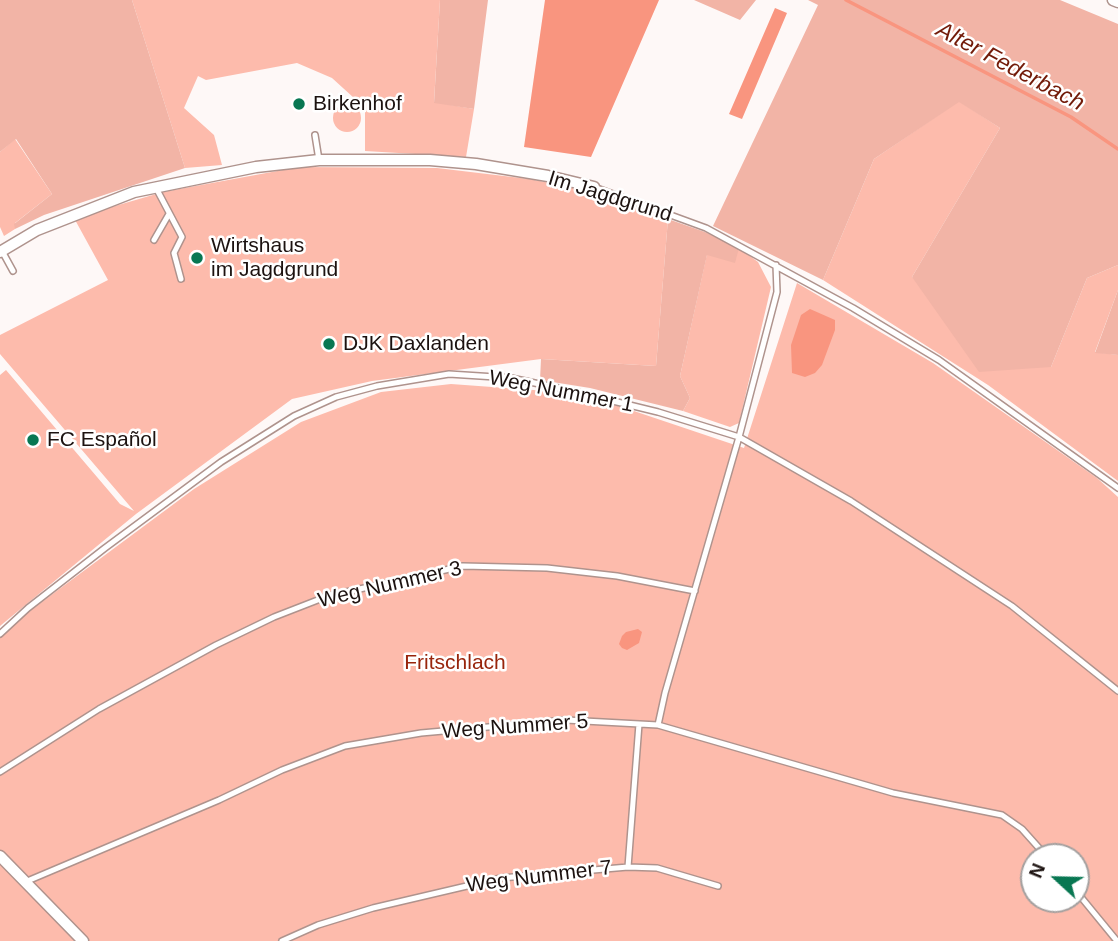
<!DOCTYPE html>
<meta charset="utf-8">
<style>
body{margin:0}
#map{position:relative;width:1118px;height:941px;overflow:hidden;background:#fef8f7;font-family:Arial,sans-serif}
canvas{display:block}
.north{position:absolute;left:1020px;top:843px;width:70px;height:70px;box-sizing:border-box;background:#fff;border:2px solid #a4a09f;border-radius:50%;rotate:292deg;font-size:19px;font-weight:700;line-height:28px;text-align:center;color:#1c1210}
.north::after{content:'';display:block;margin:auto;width:24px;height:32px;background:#087752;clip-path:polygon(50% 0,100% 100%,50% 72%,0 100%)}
</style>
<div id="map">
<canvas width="1118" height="941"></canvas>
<div class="north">N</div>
</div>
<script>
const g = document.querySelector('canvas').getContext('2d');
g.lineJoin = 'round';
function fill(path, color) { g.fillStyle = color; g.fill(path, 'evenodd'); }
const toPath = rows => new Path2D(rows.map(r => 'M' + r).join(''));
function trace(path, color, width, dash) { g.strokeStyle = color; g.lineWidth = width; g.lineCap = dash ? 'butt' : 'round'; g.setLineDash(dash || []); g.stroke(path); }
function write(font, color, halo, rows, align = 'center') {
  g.font = font + ' Arial,sans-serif'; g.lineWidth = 5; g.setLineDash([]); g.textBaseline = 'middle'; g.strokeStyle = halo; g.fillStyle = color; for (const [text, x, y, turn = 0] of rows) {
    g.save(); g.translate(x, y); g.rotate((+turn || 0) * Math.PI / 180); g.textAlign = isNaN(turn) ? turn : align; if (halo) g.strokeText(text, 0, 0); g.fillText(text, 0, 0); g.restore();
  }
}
const green = toPath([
 [132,0,440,0,434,102,474,109,466,157,365,151,365,108,332,78,297,63,206,80,198,76,184,108,214,135,222,165,185,168],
 [959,101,1000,128,912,277,1051,367,1087,278,1118,265,1118,290,1095,352,1118,355,1118,481,988,385,823,280,874,159],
 '333 118a14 14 0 1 1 28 0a14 14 0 1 1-28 0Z',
 [15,139,52,194,15,223,15,229,4,236,0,227,0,152],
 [299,167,437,168,529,179,592,191,668,219,656,366,541,359,372,381,292,399,136,514,0,626,0,375,6,370,120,504,134,511,0,354,0,335,108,280,74,218,163,192],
 [739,248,758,262,771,287,739,423,730,427,683,411,690,398,680,376,707,254],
 [797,283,933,363,1097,478,1118,497,1118,941,0,941,0,638,27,613,194,489,301,422,381,392,451,384,547,391,622,407,744,448],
 [1034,857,1076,857,1076,899,1034,899]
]);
const forest = toPath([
 [0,0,132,0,185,168,44,215,15,229,14,224,52,194,16,139,0,152],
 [440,0,488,0,474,109,434,103],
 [694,0,756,0,740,20],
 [808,0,1060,0,1118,24,1118,265,1087,278,1051,367,979,372,912,277,1000,128,959,102,874,159,823,280,713,226,818,5],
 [668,219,705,232,739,248,735,263,707,255,680,376,690,398,683,411,590,388,540,380,541,359,656,366],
 [1118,290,1118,355,1095,353]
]);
const water = toPath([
 [545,0,659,0,591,157,524,147],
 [775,8,787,13,742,119,729,114],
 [810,309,835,320,835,330,822,365,815,373,805,377,792,373,791,345,801,315],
 [638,629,642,632,639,643,627,650,622,648,619,644,622,636,626,632]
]);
const stream = toPath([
 [846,0,1071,117,1118,149]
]);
const service = toPath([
 [315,135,319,160],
 [155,186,182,237,174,253,181,279],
 [594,187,706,228,853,308,939,360,1118,488],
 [154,240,169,214],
 [2,251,13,271],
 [0,634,28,608,105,548,221,462,294,416,336,397,377,386,449,374,511,378,568,390,658,412,739,437,851,501,1012,606,1118,691],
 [658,725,665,693,739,437,777,292,776,265],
 [0,772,99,709,216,645,274,617,328,596,463,566,547,568,617,576,695,591],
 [628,867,639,724],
 [25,882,219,800,282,770,345,746,421,733,566,720,658,725,893,793,1002,815,1022,829,1047,857],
 [1076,891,1117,941],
 [282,941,318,925,373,908,501,878,628,867,657,868,718,886]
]);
const minor = toPath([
 [1113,0,1118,2],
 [0,252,37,230,134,192,256,167,319,160,430,160,476,164,548,176,594,187],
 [0,856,83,941]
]);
const markers = [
 [299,104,7,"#087752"],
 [197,258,7,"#087752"],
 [329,344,7,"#087752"],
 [33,440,7,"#087752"]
];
const poiNames = [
 ["Birkenhof",313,104],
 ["Wirtshaus",211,246],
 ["im Jagdgrund",211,270],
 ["DJK Daxlanden",343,344],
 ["FC Español",47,440]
];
const streetNames = [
 ["Im Jagdgrund",610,197,17],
 ["Weg Nummer 1",561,392,11],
 ["Weg Nummer 3",390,585,-13],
 ["Weg Nummer 5",515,727,-4],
 ["Weg Nummer 7",539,877,-7]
];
const parkNames = [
 ["Fritschlach",455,663]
];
const waterNames = [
 ["Alter Federbach",1010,67,28]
];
fill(green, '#fdbbac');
fill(forest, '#f2b4a6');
fill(water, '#f9957f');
trace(stream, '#f9957f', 3.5);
trace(service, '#af938d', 8);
trace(minor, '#af938d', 13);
trace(service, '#fff', 5);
trace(minor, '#fff', 10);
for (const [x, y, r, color] of markers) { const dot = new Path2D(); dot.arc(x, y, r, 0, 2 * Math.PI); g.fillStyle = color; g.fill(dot); trace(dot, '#fff', 2.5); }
write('21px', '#1c1210', '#fff', poiNames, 'left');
write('21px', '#1c1210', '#fff', streetNames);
write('21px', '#98250c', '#fff', parkNames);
write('italic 23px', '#721a08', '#fff', waterNames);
</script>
